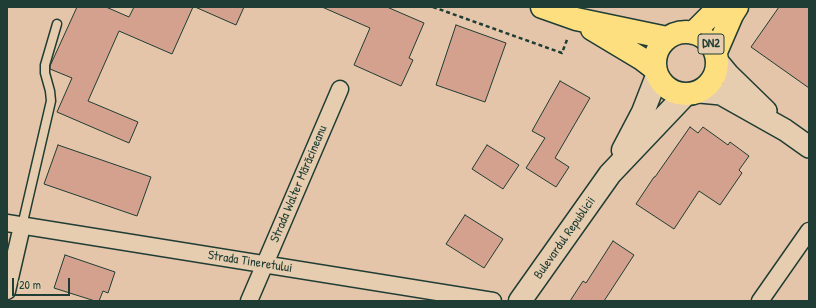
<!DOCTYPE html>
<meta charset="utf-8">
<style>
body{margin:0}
#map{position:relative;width:816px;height:308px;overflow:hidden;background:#e5c5a9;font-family:"Patrick Hand",sans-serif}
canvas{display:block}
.frame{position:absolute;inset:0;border:8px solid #1f3d34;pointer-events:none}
.scale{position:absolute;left:12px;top:278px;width:58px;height:18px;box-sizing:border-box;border:2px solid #1f3d34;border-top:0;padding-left:5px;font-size:12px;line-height:14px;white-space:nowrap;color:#1f3d34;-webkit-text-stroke:3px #e7cdaf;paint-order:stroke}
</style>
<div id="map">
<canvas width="816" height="308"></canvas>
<div class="frame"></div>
<div class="scale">20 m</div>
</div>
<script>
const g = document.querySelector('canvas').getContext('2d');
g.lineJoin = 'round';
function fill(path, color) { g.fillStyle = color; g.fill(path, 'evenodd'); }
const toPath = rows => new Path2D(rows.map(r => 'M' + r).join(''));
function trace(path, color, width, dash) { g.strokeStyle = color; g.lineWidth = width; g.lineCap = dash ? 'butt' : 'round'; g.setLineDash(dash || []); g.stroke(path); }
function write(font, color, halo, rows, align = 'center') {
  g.font = font + ' "Patrick Hand",sans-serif'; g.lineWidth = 3; g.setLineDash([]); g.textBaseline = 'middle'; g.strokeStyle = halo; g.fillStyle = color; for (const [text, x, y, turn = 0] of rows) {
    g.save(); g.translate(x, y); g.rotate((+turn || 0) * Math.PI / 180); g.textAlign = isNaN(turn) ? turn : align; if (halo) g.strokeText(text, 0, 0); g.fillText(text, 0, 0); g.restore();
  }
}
const building = toPath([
 [77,7,106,7,129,17,134,7,193,7,172,54,119,31,88,101,138,122,129,143,57,112,72,78,50,69,50,66,77,7],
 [195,7,244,7,236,25,195,7],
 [322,7,387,7,424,23,409,58,413,60,401,86,354,65,370,28,322,7],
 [779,7,809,7,809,88,751,47,779,7],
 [456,25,506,43,485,102,436,85,456,25],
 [560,81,590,98,555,158,569,167,556,187,526,168,545,138,532,131,560,81],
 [690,127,698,133,703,127,728,145,730,142,749,156,739,170,742,173,720,205,699,191,674,229,636,204,654,177,655,177,690,127],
 [58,145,151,177,137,216,44,184,58,145],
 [487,145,519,165,503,189,472,169,487,145],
 [465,215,503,239,484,268,446,244,465,215],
 [613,241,634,255,604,301,570,301,583,281,586,283,613,241],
 [65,255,115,272,108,293,103,291,99,301,95,301,54,288,65,255]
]);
const path = toPath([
 [433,7,562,53,568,37]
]);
const service = toPath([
 [22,226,51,101,50,91,45,73,45,65,57,24]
]);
const minor = toPath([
 [7,223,493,301],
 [7,291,22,226],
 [249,301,340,89],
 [760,301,809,231]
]);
const tertiary = toPath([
 [718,62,728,74,766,111],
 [700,92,721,94,785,130,809,147]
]);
const secondary = toPath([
 [623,150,643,112,657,76],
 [520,301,610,174,685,95]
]);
const primary = toPath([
 [542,7,576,19,667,38],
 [592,29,642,59,655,69],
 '655 63a31 31 0 1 1 62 0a31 31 0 1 1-62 0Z',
 [693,33,719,7],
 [716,52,732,15,737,7]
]);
const shields = [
 [711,44,26]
];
const shieldNames = [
 ["DN2",711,44]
];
const streetNames = [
 ["Strada Walter Mărăcineanu",299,184,-67],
 ["Bulevardul Republicii",565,238,-55],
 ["Strada Tineretului",250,262,9]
];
fill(building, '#d3a18d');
trace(building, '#1f3d34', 1);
trace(service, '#1f3d34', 11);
trace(minor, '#1f3d34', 19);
trace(tertiary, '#1f3d34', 24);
trace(secondary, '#1f3d34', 25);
trace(primary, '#1f3d34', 25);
trace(path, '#1f3d34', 2.5, [4, 3]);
trace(service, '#e7cdaf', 8);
trace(minor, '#e7cdaf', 16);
trace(tertiary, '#e7cdaf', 21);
trace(secondary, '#e7cdaf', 22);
trace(primary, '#fedf80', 22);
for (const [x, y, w] of shields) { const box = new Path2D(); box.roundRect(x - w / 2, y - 10, w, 20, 3); g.fillStyle = '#e7cdaf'; g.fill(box); trace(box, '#1f3d34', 1); }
write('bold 12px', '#1f3d34', null, shieldNames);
write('13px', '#1f3d34', '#e7cdaf', streetNames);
</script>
